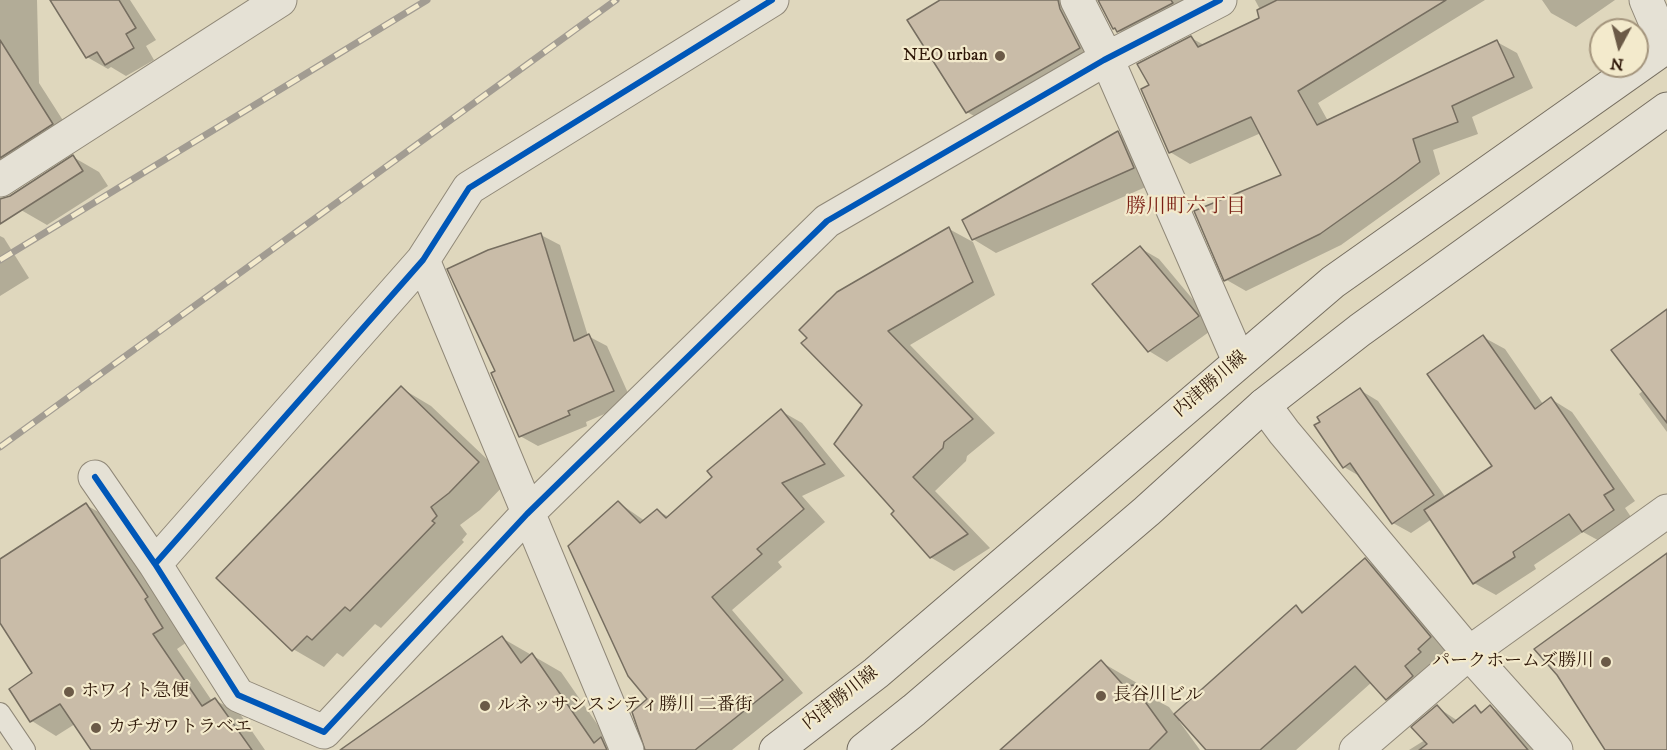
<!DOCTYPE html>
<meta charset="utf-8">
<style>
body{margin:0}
#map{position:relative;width:1667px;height:750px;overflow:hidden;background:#dfd7bd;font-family:"IM FELL DW Pica",serif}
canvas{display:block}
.north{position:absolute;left:1589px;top:18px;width:60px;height:60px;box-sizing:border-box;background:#f3eacc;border:2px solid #a4957d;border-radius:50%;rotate:187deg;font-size:16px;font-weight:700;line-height:24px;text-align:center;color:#2d1607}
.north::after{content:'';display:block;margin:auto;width:21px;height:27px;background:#6b5a47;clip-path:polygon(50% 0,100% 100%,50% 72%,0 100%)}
</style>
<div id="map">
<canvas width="1667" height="750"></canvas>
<div class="north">N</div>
</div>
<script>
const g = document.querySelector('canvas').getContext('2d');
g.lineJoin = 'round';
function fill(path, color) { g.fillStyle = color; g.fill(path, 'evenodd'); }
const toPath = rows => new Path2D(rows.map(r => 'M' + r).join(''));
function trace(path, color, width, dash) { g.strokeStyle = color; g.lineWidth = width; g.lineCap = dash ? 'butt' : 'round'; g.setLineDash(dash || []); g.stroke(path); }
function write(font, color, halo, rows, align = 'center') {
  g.font = font + ' "IM FELL DW Pica","Noto Serif JP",serif'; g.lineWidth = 4.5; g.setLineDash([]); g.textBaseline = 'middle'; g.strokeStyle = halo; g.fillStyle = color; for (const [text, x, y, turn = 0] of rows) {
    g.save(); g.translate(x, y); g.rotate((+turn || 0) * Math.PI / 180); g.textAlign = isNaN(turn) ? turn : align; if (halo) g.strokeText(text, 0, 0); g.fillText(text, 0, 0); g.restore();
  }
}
const shadow = toPath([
 [0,0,37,0,39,83,73,136,0,167],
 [52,0,130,0,156,40,146,46,154,60,126,76,111,67,108,69,87,57],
 [950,0,1089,0,1104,62,992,126,967,112],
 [1100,0,1186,0,1143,45,1114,28],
 [1255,0,1485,0,1318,103,1328,121,1497,42,1517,53,1533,88,1472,117,1478,134,1433,150,1440,174,1341,245,1246,291,1225,279,1283,175,1261,133,1190,164,1170,152,1151,86,1191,38,1206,46,1264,17],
 [1542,0,1615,0,1576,27,1551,13],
 [1118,133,1141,147,1157,182,996,253,973,239],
 [73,157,99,172,108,186,47,225,21,210],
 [949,229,973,242,995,295,910,345,995,433,967,456,966,461,935,491,990,548,954,571,930,557,864,405,803,343],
 [541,235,560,245,588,336,607,346,632,402,586,422,587,426,538,446,520,436,497,372],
 [0,236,4,238,29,278,0,296],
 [1140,248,1159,259,1216,327,1167,362,1149,351],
 [1667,311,1667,432,1639,394,1644,390],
 [1483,337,1505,349,1543,404,1551,399,1572,412,1635,501,1625,508,1635,523,1605,544,1583,532,1534,565,1536,569,1496,595,1474,583,1432,519,1411,533,1393,523,1361,477,1344,467,1360,390,1378,401,1446,498,1494,467],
 [401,388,431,406,509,480,480,510,460,525,467,534,462,540,464,542,381,628,375,624,343,657,337,653,324,667,293,649],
 [781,411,802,423,845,476,802,496,825,522,778,562,782,567,732,610,803,693,732,750,646,750,649,700,619,503,645,521,658,511,669,517,715,477],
 [86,505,111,519,187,642,177,649,212,701,215,700,240,714,265,750,93,750,75,724,56,736,32,721,11,689,34,673,0,620,0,561],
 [1365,560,1388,573,1452,650,1409,711,1387,698,1372,682,1296,750,1208,750,1181,720,1179,721,1200,750,1002,750,1101,662,1137,683,1148,696,1169,707,1175,715,1296,607,1305,612],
 [502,638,561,672,611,744,621,750,343,750],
 [1437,707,1458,721,1475,707,1484,713,1491,707,1508,717,1536,750,1409,750,1425,740]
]);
const building = toPath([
 [50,0,119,0,136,28,126,34,134,48,105,65,97,52,86,58,50,0],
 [940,0,1058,0,1060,9,1080,48,966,113,907,20,940,0],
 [1098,0,1171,0,1173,3,1117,32,1115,28,1113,29,1098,0],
 [1277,0,1446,0,1298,91,1317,125,1497,40,1514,77,1452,106,1458,122,1413,139,1420,162,1396,180,1320,234,1224,281,1194,211,1281,175,1251,117,1169,153,1141,89,1149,85,1137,64,1191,36,1198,47,1259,18,1257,10,1277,0],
 [0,40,53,124,0,158,0,40],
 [1118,131,1134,168,972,240,962,220,1118,131],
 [73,155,83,171,0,224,0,199,10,196,73,155],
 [949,227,973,282,888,331,973,419,944,442,943,448,913,477,968,534,930,558,891,514,894,511,834,444,862,405,801,343,807,338,799,330,837,292,949,227],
 [541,233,574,341,589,334,614,391,568,411,570,415,519,437,491,373,495,371,447,269,488,250,541,233],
 [1140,246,1199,316,1148,352,1092,284,1140,246],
 [1667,309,1667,423,1611,350,1667,309],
 [1483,335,1535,409,1551,397,1614,489,1604,495,1614,510,1582,532,1569,514,1513,552,1515,557,1473,584,1424,510,1492,466,1427,374,1483,335],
 [401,386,479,462,449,493,431,507,437,516,432,521,435,523,350,611,345,607,312,640,307,636,292,651,216,578,401,386],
 [1360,388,1434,495,1392,524,1350,463,1343,468,1314,425,1320,422,1317,417,1360,388],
 [781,409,825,464,782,483,804,509,757,549,762,554,712,597,783,680,695,750,645,750,632,712,647,699,628,676,568,546,618,501,640,523,657,509,666,518,712,477,707,471,781,409],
 [86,503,148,597,145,599,163,628,153,634,202,706,215,698,252,750,91,750,60,704,30,722,9,689,32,673,0,623,0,559,86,503],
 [1667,553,1667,750,1605,750,1557,675,1534,649,1667,553],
 [1365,558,1431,637,1418,649,1421,652,1405,666,1413,676,1386,700,1355,666,1260,750,1206,750,1174,714,1296,605,1302,613,1365,558],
 [502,636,521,663,532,653,594,743,601,737,607,750,340,750,502,636],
 [1101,660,1125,687,1133,685,1167,732,1149,750,1000,750,1101,660],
 [1437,705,1453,723,1475,705,1481,713,1490,705,1528,750,1419,750,1427,744,1411,727,1437,705]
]);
const service = toPath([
 [0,713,25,750]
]);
const minor = toPath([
 [1077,0,1107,59,1239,361],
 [1646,0,1666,47],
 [0,180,280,0],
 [423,260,627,750],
 [1264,405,1284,432,1469,653,1556,750],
 [95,477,155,564,238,695,324,732,527,514,827,221,1104,60,1220,0],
 [155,564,423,260,469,188,772,0],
 [1356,750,1469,653,1667,511]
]);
const secondary = toPath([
 [776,750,876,673,1333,282,1667,46],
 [864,750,914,710,1147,511,1264,405,1360,330,1667,109]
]);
const rail = toPath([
 [0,260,427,0],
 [0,447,616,0]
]);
const cycleway = toPath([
 [95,477,155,564,238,695,324,732,527,514,827,221,1104,60,1220,0],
 [155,564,423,260,469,188,772,0]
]);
const markers = [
 [1000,56,6,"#6b5a47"],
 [1606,662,6,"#6b5a47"],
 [69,692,6,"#6b5a47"],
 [1101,696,6,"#6b5a47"],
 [485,706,6,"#6b5a47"],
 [96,728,6,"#6b5a47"]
];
const poiNames = [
 ["NEO urban",988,56,"right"],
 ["パークホームズ勝川",1594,662,"right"],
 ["ホワイト急便",81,692],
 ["長谷川ビル",1113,696],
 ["ルネッサンスシティ勝川 二番街",497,706],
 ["カチガワトラベエ",108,728]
];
const streetNames = [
 ["内津勝川線",1211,385,-41],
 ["内津勝川線",841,699,-38]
];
const neighbourhoodNames = [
 ["勝川町六丁目",1186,208]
];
fill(shadow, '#0003');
fill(building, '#c9bca8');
trace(building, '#766e60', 1.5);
trace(service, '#908878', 22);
trace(minor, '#908878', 35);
trace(secondary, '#766e60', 35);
trace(service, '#e5e1d5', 20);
trace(minor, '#e5e1d5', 33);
trace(secondary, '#e5e1d5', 33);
trace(rail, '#a29c92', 7);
trace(rail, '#f3eacc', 4.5, [14]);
trace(cycleway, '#0057b8', 6);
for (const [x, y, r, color] of markers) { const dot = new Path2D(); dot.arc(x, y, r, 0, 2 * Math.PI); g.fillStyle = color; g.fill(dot); trace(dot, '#f3eacc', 2); }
write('18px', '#2d1607', '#f3eacc', poiNames, 'left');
write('18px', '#2d1607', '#f3eacc', streetNames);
write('20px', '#7a1f14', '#f3eacc', neighbourhoodNames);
</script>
